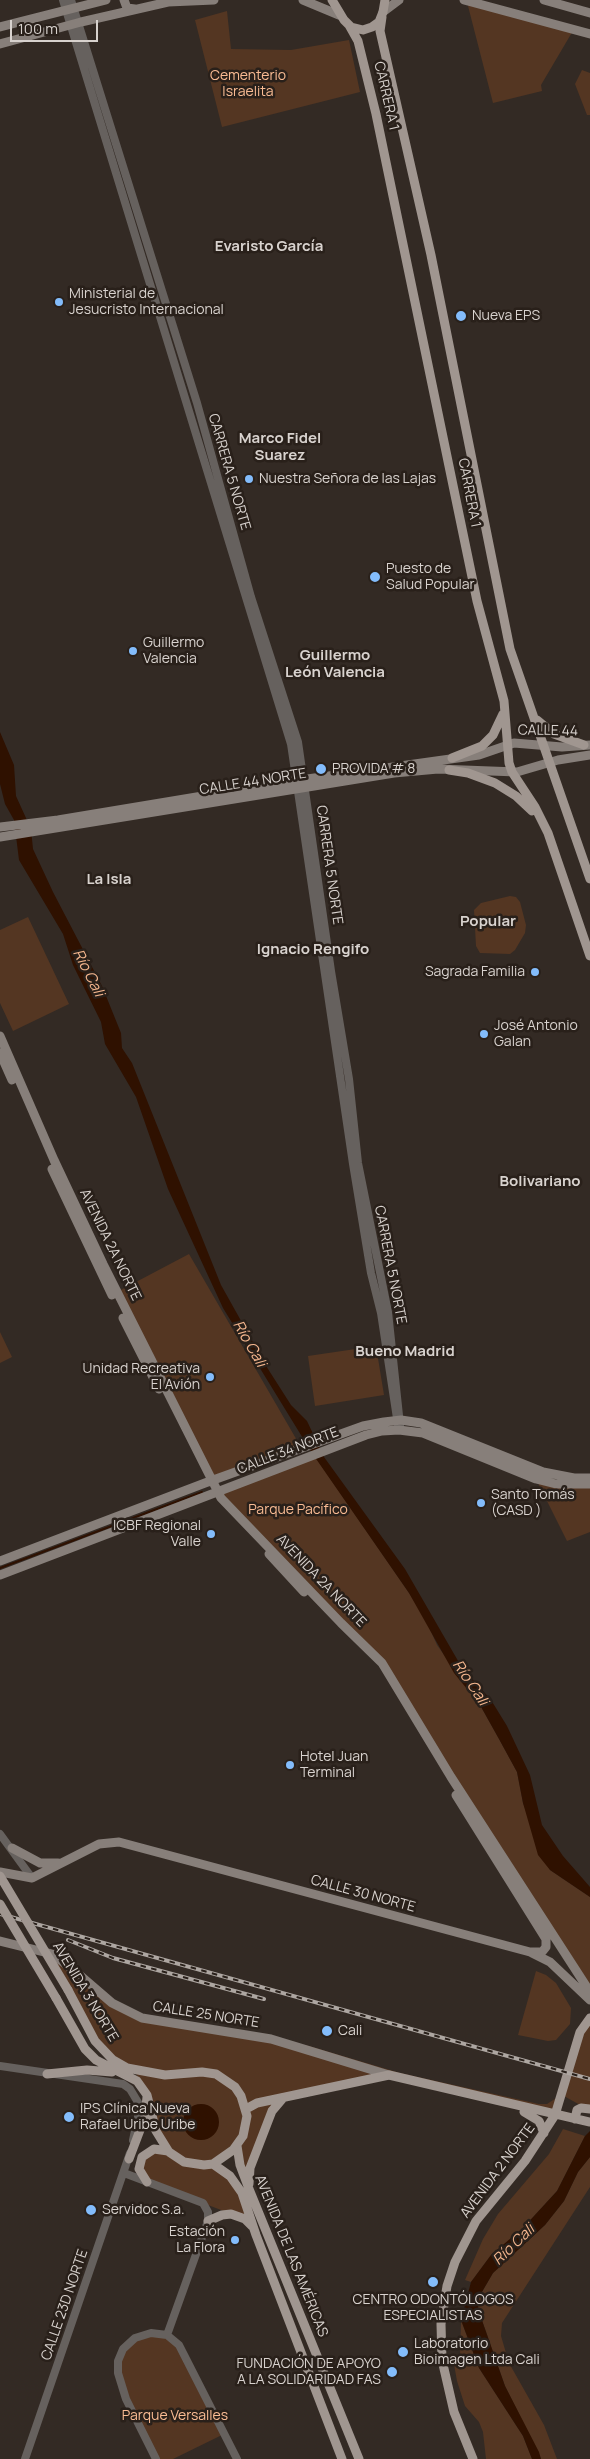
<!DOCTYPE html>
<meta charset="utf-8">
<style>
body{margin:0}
#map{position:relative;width:590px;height:2459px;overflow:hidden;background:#332a24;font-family:Manrope,sans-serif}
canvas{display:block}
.scale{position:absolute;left:10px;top:20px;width:88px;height:22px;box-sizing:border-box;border:2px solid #d8d2ce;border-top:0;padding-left:6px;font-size:15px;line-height:18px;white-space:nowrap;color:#d8d2ce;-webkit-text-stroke:4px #29201a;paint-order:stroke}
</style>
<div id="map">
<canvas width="590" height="2459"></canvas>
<div class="scale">100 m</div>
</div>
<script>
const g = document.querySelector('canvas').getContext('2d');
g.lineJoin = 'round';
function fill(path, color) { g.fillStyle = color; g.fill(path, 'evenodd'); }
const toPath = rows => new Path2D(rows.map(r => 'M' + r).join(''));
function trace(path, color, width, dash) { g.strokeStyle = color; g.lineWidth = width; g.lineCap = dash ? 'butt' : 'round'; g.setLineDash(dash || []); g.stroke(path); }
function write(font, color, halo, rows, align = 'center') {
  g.font = font + ' Manrope,sans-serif'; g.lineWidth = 5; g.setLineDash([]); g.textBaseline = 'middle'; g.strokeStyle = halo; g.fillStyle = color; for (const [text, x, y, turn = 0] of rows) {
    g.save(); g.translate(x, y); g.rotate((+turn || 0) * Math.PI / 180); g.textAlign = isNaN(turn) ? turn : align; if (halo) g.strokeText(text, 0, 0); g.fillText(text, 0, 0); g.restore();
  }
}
const green = toPath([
 [469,1,574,29,541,85,542,91,493,103,468,6],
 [227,11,231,49,291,50,349,40,360,92,222,127,195,20],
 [582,70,590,73,590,115,587,115,575,84],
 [510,896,516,897,520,902,526,925,525,933,515,950,510,954,480,953,476,946,474,910,481,903],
 [28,917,69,1004,13,1031,0,1003,0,930],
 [189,1254,302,1449,211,1481,117,1292],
 [0,1332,12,1357,0,1363],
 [376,1346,384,1395,315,1406,308,1356],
 [314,1455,409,1593,425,1618,437,1645,480,1705,499,1739,517,1772,523,1803,550,1870,590,1897,590,1992,382,1663,218,1493],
 [536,1479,590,1484,590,1532,567,1541],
 [52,1954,126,2011,309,2046,400,2073,539,2104,547,2104,561,2095,567,2075,590,2018,590,2107,582,2106,562,2095,555,2115,389,2075,283,2098,259,2144,249,2189,237,2146,213,2163,242,2193,245,2219,147,2182,141,2160,161,2149,148,2095,135,2072,102,2051],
 [536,1971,546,1975,556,1983,571,2008,570,2024,556,2040,548,2041,518,2035],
 [563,2129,585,2136,557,2191,523,2228,491,2255,471,2282,465,2280,483,2239,498,2214,549,2154],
 [590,2157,590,2187,502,2323,501,2336,509,2363,544,2425,557,2459,541,2459,505,2386,478,2309,479,2297,493,2273,545,2225,564,2201,578,2172],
 [461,2320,479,2368,523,2436,532,2459,486,2459,483,2432,479,2422,465,2406,457,2381,453,2359,460,2355],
 [151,2333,175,2341,224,2434,173,2459,156,2459,126,2399,118,2361,123,2349]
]);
const water = toPath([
 [0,732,14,765,16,796,31,829,33,849,53,892,102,986,121,1033,122,1048,132,1063,221,1285,268,1369,291,1405,307,1421,324,1457,405,1569,461,1666,491,1700,507,1726,530,1775,542,1825,563,1856,590,1887,590,1897,550,1870,538,1855,523,1803,517,1772,499,1739,480,1705,454,1673,409,1593,312,1453,223,1308,168,1189,136,1097,105,1044,101,1022,73,965,63,934,19,860,14,820,5,804,0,784],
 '183 2122a18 18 0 1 1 36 0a18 18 0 1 1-36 0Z',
 [590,2131,590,2157,578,2172,564,2201,545,2225,493,2273,479,2297,478,2309,505,2386,539,2452,541,2459,532,2459,523,2436,479,2368,461,2320,471,2282,491,2255,523,2228,557,2191,585,2136]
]);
const stream = toPath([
 [0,1568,202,1492]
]);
const tertiary = toPath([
 [63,0,291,744,353,1164,371,1273,381,1313,398,1425],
 [71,0,197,403,251,597,298,742,331,971,349,1079,358,1163,388,1312,400,1425],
 [0,1834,32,1878],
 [0,2066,123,2084,130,2089,139,2104,139,2112,133,2140],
 [124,2173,203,2203,208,2212,208,2221,167,2335],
 [25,2459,130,2153],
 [156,2459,126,2399,118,2373,118,2361,123,2349,135,2338,151,2333,167,2335,179,2345,237,2459]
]);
const secondary = toPath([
 [124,0,127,8,135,9],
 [303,0,339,15],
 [464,0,590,34],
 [544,0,590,13],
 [383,12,399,0],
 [0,27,106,0],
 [0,44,81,22,168,2,214,0],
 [0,827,58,820,293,781,479,755,514,743,562,747,590,745],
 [0,837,394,773,438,769,517,772,558,760,590,755],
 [0,1036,54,1160,103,1264,221,1498,341,1623,382,1663,451,1777,590,1992],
 [0,1053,12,1080],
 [52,1169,112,1295],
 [123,1318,159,1389],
 [269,1554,304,1592],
 [0,1561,205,1483,363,1426,384,1422,401,1420,421,1423,543,1472,574,1478,590,1478],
 [0,1575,366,1435,382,1431,399,1430,423,1433,536,1479,556,1484,590,1484],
 [456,1795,546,1939,546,1947,542,1952,530,1952],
 [12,1848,40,1863,58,1863],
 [0,1872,32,1878,99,1844,119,1842,530,1952,550,1962,590,2000],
 [0,1941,52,1954,76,1972,112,2003,142,2018,271,2039,389,2075]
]);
const primary = toPath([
 [332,0,344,20,351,27,363,30,372,27,379,22,383,12,385,0],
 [382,17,380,31,431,255,510,649,590,879],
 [349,25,358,41,376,114,477,601,504,701,509,763,512,772,535,807,548,833,590,956],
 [537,720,554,734,584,745],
 [452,758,482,746,493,735,503,714],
 [449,770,468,773,495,783,516,796,532,811],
 [56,1998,85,2049,96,2060,137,2081,147,2095,156,2131,169,2152,184,2162,204,2165,213,2164,233,2150,243,2136,247,2116,241,2096,235,2087,216,2074,202,2072,165,2075,127,2068,113,2060,95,2041,68,1990],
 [47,2074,87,2070,112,2072],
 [246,2109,257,2103,389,2075,590,2122],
 [524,2112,539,2121,544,2133],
 [575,2119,577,2110,581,2108,590,2109],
 [237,2146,240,2165,249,2189,359,2459],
 [129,2159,145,2117,147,2097],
 [213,2164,230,2176,242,2193,256,2235,342,2459],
 [147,2182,139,2169,142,2157,154,2149,168,2151],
 [249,2184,250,2168,272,2111,283,2098],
 [208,2221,222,2215,231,2214,245,2219,252,2226],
 [473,2459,454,2412,442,2360,441,2324,447,2286,455,2262,476,2221,525,2161,555,2115,580,2032,590,2018]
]);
const rail = toPath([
 [0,1914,590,2079],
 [68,1940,113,1958,264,1999]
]);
const primaryBridge = toPath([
 [0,1876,68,1990],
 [0,1904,56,1998]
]);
const markers = [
 [59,302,5,"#83bcfb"],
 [461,316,6,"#83bcfb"],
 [249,479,5,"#83bcfb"],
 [375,577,6,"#83bcfb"],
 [133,651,5,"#83bcfb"],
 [321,769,6,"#83bcfb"],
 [535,972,5,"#83bcfb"],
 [484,1034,5,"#83bcfb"],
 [210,1377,5,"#83bcfb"],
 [481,1503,5,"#83bcfb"],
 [211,1534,5,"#83bcfb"],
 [290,1765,5,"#83bcfb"],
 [327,2031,6,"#83bcfb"],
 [69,2117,6,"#83bcfb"],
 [91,2210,6,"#83bcfb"],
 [235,2240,5,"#83bcfb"],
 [433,2282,6,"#83bcfb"],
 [403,2352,6,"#83bcfb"],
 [392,2372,6,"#83bcfb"]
];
const parkNames = [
 ["Cementerio",248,76],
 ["Israelita",248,92],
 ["Parque Pacífico",298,1510],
 ["Parque Versalles",175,2416]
];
const streetNames = [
 ["CARRERA 1",386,96,77],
 ["CARRERA 5 NORTE",229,472,74],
 ["CARRERA 1",469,493,79],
 ["CALLE 44",548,731,1],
 ["CALLE 44 NORTE",253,782,-9],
 ["CARRERA 5 NORTE",329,865,82],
 ["AVENIDA 2A NORTE",110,1245,64],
 ["CARRERA 5 NORTE",390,1265,79],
 ["CALLE 34 NORTE",288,1451,-21],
 ["AVENIDA 2A NORTE",321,1581,46],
 ["CALLE 30 NORTE",363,1894,15],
 ["AVENIDA 3 NORTE",85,1992,59],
 ["CALLE 25 NORTE",206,2015,9],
 ["AVENIDA 2 NORTE",498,2171,-53],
 ["AVENIDA DE LAS AMÉRICAS",291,2256,68],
 ["CALLE 23D NORTE",65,2305,-71]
];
const poiNames = [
 ["Ministerial de",69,294],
 ["Jesucristo Internacional",69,310],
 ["Nueva EPS",472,316],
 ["Nuestra Señora de las Lajas",259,479],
 ["Puesto de",386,569],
 ["Salud Popular",386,585],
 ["Guillermo",143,643],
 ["Valencia",143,659],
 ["PROVIDA # 8",332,769],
 ["Sagrada Familia",525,972,"right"],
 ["José Antonio",494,1026],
 ["Galan",494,1042],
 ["Unidad Recreativa",200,1369,"right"],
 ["El Avión",200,1385,"right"],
 ["Santo Tomás",491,1495],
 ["(CASD )",491,1511],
 ["ICBF Regional",201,1526,"right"],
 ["Valle",201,1542,"right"],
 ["Hotel Juan",300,1757],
 ["Terminal",300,1773],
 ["Cali",338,2031],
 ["IPS Clínica Nueva",80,2109],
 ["Rafael Uribe Uribe",80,2125],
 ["Servidoc S.a.",102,2210],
 ["Estación",225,2232,"right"],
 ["La Flora",225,2248,"right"],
 ["CENTRO ODONTÓLOGOS",433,2300,"center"],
 ["ESPECIALISTAS",433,2316,"center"],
 ["Laboratorio",414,2344],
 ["Bioimagen Ltda Cali",414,2360],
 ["FUNDACIÓN DE APOYO",381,2364,"right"],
 ["A LA SOLIDARIDAD FAS",381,2380,"right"]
];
const neighbourhoodNames = [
 ["Evaristo García",269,247],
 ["Marco Fidel",280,439],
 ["Suarez",280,456],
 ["Guillermo",335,656],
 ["León Valencia",335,673],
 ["La Isla",109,880],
 ["Popular",488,922],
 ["Ignacio Rengifo",313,950],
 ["Bolivariano",540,1182],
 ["Bueno Madrid",405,1352]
];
const waterNames = [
 ["Río Cali",88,973,63],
 ["Río Cali",249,1344,60],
 ["Río Cali",470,1683,56],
 ["Río Cali",514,2245,-44]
];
fill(green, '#543622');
fill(water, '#2f1100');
trace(stream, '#2f1100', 2);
trace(tertiary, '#66615e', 8);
trace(secondary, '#877f7a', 9);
trace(primary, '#a09690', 9);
trace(rail, '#ada6a1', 4);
trace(rail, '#29201a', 2, [5.5]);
trace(primaryBridge, '#a09690', 9);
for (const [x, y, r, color] of markers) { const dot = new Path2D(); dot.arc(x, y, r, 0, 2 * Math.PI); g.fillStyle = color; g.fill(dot); trace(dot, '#29201a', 2); }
write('14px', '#f9bb93', '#29201a', parkNames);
write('14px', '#d8d2ce', '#29201a', streetNames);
write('14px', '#d8d2ce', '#29201a', poiNames, 'left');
write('bold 15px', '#d8d2ce', '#29201a', neighbourhoodNames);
write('italic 15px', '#f3b58d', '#29201a', waterNames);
</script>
